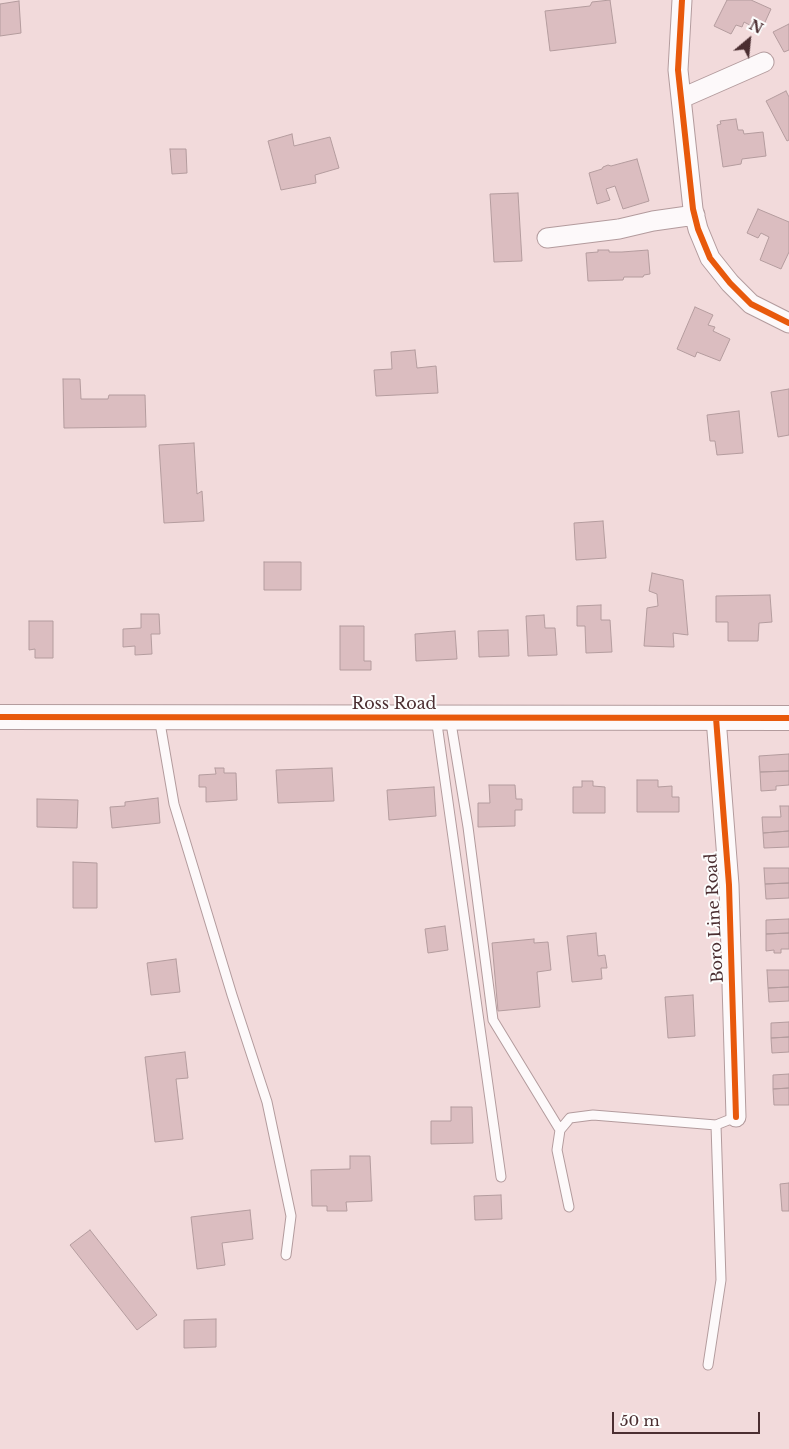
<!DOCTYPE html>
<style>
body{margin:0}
#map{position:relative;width:789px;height:1449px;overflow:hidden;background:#f2dadb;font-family:"Libre Baskerville",serif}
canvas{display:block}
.north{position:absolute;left:724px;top:15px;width:50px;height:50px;-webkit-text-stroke:4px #fdfdfd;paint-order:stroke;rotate:28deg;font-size:14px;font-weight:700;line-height:20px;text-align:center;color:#4b2e31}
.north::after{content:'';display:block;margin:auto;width:18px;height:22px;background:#4b2e31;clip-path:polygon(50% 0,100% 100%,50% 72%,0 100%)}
.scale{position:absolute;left:612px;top:1412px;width:148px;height:22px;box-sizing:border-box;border:2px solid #4b2e31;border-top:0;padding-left:6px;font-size:15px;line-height:18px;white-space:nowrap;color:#4b2e31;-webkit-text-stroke:4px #fdfdfd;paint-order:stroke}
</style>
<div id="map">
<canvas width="789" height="1449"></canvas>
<div class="north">N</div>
<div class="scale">50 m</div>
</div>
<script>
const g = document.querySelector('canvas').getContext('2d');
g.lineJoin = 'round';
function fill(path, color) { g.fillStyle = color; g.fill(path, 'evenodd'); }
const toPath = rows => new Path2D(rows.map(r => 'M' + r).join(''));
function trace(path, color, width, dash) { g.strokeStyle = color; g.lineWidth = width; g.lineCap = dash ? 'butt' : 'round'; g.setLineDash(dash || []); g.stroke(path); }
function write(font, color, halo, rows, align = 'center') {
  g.font = font + ' "Libre Baskerville",serif'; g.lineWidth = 4; g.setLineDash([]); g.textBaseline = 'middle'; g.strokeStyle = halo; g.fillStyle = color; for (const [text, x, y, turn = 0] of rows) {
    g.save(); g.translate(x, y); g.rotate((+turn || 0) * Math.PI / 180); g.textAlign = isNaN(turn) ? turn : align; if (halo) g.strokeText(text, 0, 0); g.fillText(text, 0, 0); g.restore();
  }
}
const building = toPath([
 [610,0,616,43,550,51,545,11,590,6,592,2,610,0],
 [727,0,751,0,771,9,761,31,744,22,742,27,736,25,731,34,714,26,727,0],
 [19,1,21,33,0,36,0,4,19,1],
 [789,24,789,50,784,52,773,32,789,24],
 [786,91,789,97,789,140,787,141,766,101,786,91],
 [736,119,738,130,743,130,744,134,763,132,766,156,742,159,741,164,723,167,717,125,721,124,720,121,736,119],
 [292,134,294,146,330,137,339,168,315,175,316,183,281,190,268,141,292,134],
 [170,149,186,149,187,173,172,174,170,149],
 [637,159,649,201,623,209,615,186,606,189,610,200,597,204,589,173,602,169,603,167,608,165,611,166,637,159],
 [518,193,522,261,494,262,490,194,518,193],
 [758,209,789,222,789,252,781,269,760,260,769,237,761,233,758,238,747,233,758,209],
 [598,250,609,250,609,252,622,252,648,250,650,274,644,275,643,277,624,277,623,280,588,281,586,253,598,252,598,250],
 [695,307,713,315,708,325,715,327,713,331,730,339,720,361,697,352,695,357,677,349,695,307],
 [415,350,417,368,436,366,438,393,376,396,374,370,392,369,391,352,415,350],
 [63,379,80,379,81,399,108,399,109,395,145,395,146,427,64,428,63,379],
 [789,389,789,435,778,437,771,392,789,389],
 [739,411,743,453,717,455,715,441,710,441,707,415,739,411],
 [194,443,197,494,202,491,204,521,164,523,159,445,194,443],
 [603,521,606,558,576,560,574,523,603,521],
 [264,562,301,562,301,590,264,590,264,562],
 [652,573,683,580,688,635,673,633,674,647,644,646,647,608,658,606,657,594,649,591,652,573],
 [770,595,772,622,759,623,758,641,728,641,728,622,716,622,716,596,770,595],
 [601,605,601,620,610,620,612,652,586,653,585,626,577,626,577,606,601,605],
 [141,614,159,614,160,634,151,634,152,654,135,655,135,646,123,647,123,629,141,628,141,614],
 [544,615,545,628,555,628,557,655,528,656,526,616,544,615],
 [29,621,53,621,53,658,35,658,35,649,29,650,29,621],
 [340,626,364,626,364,661,371,661,371,670,340,670,340,626],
 [508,630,509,656,479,657,478,631,508,630],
 [455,631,457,659,416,661,415,634,455,631],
 [789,754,789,771,760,772,759,756,789,754],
 [215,768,224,768,224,773,236,773,237,800,206,802,206,787,199,787,199,775,216,774,215,768],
 [332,768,334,801,278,803,276,770,332,768],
 [789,771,789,785,776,786,776,790,761,791,760,772,789,771],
 [637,780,658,780,658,787,672,786,672,797,679,797,679,812,637,812,637,780],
 [582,781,593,781,593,786,605,787,605,813,573,813,573,787,582,787,582,781],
 [489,785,515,785,516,799,522,799,522,810,515,810,515,826,478,827,478,803,490,803,489,785],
 [434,787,436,816,389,820,387,790,434,787],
 [158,798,160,823,112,828,110,807,125,806,125,802,158,798],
 [37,799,78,800,77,828,37,827,37,799],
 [780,806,789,806,789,831,763,833,762,817,781,817,780,806],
 [789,831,789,847,764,848,763,833,789,831],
 [73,862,97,863,97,908,73,908,73,862],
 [764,868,789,868,789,883,765,884,764,868],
 [789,883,789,898,766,899,765,884,789,883],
 [789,919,789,933,766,934,766,920,789,919],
 [445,926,448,950,428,953,425,929,445,926],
 [596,933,598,956,605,955,607,968,601,968,602,979,572,982,567,936,596,933],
 [789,933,789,949,781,949,781,953,774,953,774,950,766,951,766,934,789,933],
 [534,939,534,943,548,942,551,970,537,972,540,1007,498,1011,492,943,534,939],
 [176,959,180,992,151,995,147,963,176,959],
 [767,970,789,970,789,987,768,988,767,970],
 [789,987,789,1001,769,1002,768,988,789,987],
 [693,995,695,1036,668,1038,665,997,693,995],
 [789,1022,789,1037,771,1038,771,1023,789,1022],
 [789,1037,789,1052,772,1053,771,1038,789,1037],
 [185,1052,188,1078,176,1079,183,1139,155,1142,145,1057,185,1052],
 [789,1074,789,1088,773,1089,773,1075,789,1074],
 [789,1088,789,1105,774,1105,773,1089,789,1088],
 [451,1107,472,1107,473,1143,431,1144,431,1121,451,1121,451,1107],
 [350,1156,370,1156,372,1201,346,1202,347,1211,327,1211,327,1206,312,1206,311,1170,350,1169,350,1156],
 [789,1183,789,1211,782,1211,780,1184,789,1183],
 [501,1195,502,1219,475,1220,474,1196,501,1195],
 [250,1210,253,1239,222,1243,225,1265,197,1269,191,1217,250,1210],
 [90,1230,157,1315,137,1330,70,1245,90,1230],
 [216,1319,216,1347,184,1348,184,1320,216,1319]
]);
const service = toPath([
 [159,717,174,804,232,995,267,1102,291,1216,286,1255],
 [436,717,501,1177],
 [450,717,468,827,493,1020,560,1130],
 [569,1207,557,1150,560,1130,570,1118,593,1115,716,1125,736,1117],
 [708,1365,721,1280,716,1125]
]);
const minor = toPath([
 [682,0,678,70,693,209,698,229,710,258,730,283,751,304,789,323],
 [682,98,764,62],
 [547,238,619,229,653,221,695,215],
 [716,718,729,885,736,1117]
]);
const tertiary = toPath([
 [0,717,789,718]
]);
const cycleway = toPath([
 [682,0,678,70,693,209,698,229,710,258,730,283,751,304,789,323],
 [0,717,789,718],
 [716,718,729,885,736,1117]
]);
const streetNames = [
 ["Ross Road",394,704],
 ["Boro Line Road",715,918,-93]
];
fill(building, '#dbbdc0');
trace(building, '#b49c9e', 1);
trace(service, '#b39b9d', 11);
trace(minor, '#b39b9d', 21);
trace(tertiary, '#b39b9d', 26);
trace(service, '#fdf9fa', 9);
trace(minor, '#fdf9fa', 19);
trace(tertiary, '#fdf9fa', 24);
trace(cycleway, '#e8590c', 6);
write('16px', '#4b2e31', '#fdfdfd', streetNames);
</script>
